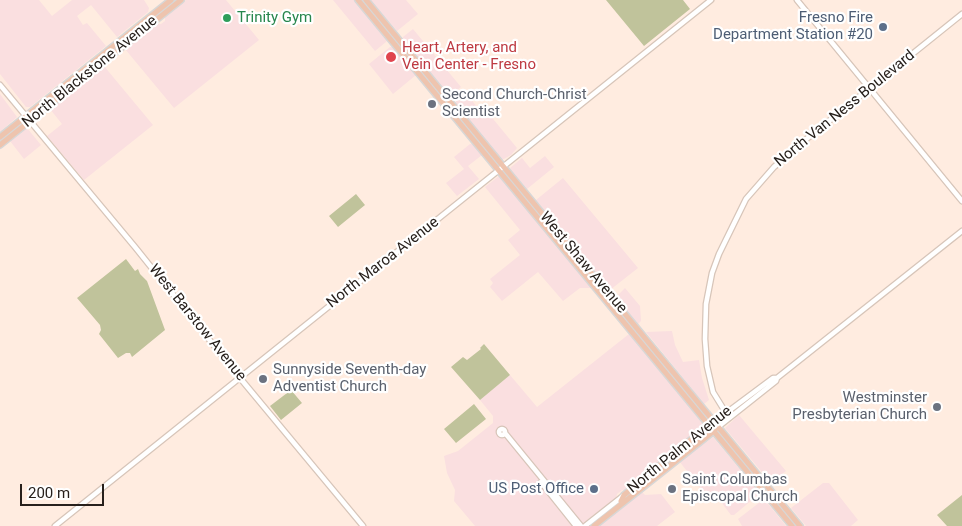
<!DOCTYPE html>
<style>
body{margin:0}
#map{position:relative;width:962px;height:526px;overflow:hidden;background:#ffece0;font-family:Roboto,sans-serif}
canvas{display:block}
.scale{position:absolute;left:20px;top:484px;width:84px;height:22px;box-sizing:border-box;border:2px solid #27201c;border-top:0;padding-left:6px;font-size:15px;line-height:18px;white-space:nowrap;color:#27201c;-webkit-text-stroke:4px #fff;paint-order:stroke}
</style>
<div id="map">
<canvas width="962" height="526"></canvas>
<div class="scale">200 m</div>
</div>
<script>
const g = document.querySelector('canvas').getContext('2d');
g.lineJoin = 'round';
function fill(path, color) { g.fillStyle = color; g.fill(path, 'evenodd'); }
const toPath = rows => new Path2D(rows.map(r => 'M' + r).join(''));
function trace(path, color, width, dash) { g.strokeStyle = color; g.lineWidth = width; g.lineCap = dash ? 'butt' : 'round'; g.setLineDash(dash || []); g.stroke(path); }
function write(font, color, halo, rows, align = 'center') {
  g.font = font + ' Roboto,sans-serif'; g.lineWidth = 4.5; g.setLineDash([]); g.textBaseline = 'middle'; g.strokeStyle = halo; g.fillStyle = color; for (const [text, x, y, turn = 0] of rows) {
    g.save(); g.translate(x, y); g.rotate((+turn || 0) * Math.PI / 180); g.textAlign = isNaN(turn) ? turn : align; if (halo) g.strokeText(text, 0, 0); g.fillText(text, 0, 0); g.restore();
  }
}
const commercial = toPath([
 [0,0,39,0,52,16,72,0,144,0,149,8,148,12,117,37,91,5,77,16,83,25,87,23,106,46,30,107,26,107,0,74],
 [186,0,226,0,259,40,174,108,125,49,157,24,161,24,165,21,165,17],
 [333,0,354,0,387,40,386,42,375,51],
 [370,0,406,0,418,14,397,31],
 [413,29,461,87,451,95,449,95,403,39,403,37],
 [390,47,393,47,416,75,393,94,369,64],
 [104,66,153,125,84,180,47,136,62,124,50,109],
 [466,93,485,117,489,114,517,148,511,155,502,160,456,104,456,101],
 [0,94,17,117,0,132],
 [27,128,41,145,24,159,10,141],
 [470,144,473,144,482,155,468,166,479,179,457,196,446,183,464,169,454,157],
 [545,156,554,167,527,189,511,170,510,168,522,158,530,168],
 [499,176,547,234,592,288,580,288,563,301,538,272,502,301,490,287,493,283,490,279,520,255,508,240,520,230,485,187],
 [563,178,638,268,610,290,536,200],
 [625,288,640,306,641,321,638,324,616,297],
 [672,331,675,345,683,362,699,360,702,378,709,400,704,404,646,332],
 [629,334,703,424,703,427,685,440,626,490,622,490,617,494,616,498,583,523,580,523,559,496,555,505,572,526,475,526,454,501,455,490,447,473,444,456,458,451,493,423,493,416,480,400,510,375,537,407],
 [739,415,786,471,771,483,725,428],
 [713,437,759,492,758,495,734,515,731,515,721,502,717,502,710,494,705,494,679,461,692,451,698,448],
 [823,483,829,483,858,520,851,526,806,526,791,508],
 [641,491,645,495,661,494,675,512,657,526,598,526],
 [764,499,765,500,786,526,742,526,738,519]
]);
const green = toPath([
 [606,0,683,0,690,9,644,46],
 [356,194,365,205,338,227,329,216],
 [126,259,135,271,138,269,140,274,147,281,165,330,132,357,130,353,126,353,118,358,99,334,101,330,100,325,77,298],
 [484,344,510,375,480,400,451,367,463,357,467,360,481,349,480,348],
 [291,390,302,403,281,420,270,406],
 [474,404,486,419,456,443,444,429],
 [962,495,962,526,947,526,937,515]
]);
const secondary = toPath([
 [797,0,962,201],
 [0,85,135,247,240,378,363,526],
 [726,413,713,392,707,366,705,339,706,304,712,273,719,254,746,199,774,167,804,141,962,14],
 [714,422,773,378,777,378],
 [718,427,776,381,777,378,962,231],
 '499 432a3 3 0 1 1 6 0a3 3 0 1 1-6 0Z',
 [505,433,581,526],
 [541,482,576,526],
 [55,526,711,0],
 [585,526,623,496]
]);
const primary = toPath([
 [358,0,792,526],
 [366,0,800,526],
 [0,137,171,0],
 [0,145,181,0],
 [621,501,624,495,710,424],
 [594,526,715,430]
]);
const markers = [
 [227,18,5,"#2e9e5b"],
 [883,27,5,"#5c6f8a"],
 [391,57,6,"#e0444e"],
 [432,104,5,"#6b7280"],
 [263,379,5,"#6b7280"],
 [937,407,5,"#6b7280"],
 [594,489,5,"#5c6f8a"],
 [672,489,5,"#6b7280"]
];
const leisureNames = [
 ["Trinity Gym",237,18]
];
const serviceNames = [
 ["Fresno Fire",873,18],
 ["Department Station #20",873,35],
 ["US Post Office",584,489]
];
const healthNames = [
 ["Heart, Artery, and",402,48],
 ["Vein Center - Fresno",402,65]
];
const streetNames = [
 ["North Blackstone Avenue",90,72,-39],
 ["North Van Ness Boulevard",845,109,-39],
 ["North Maroa Avenue",383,263,-38],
 ["West Shaw Avenue",583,263,50],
 ["West Barstow Avenue",197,323,51],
 ["North Palm Avenue",680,450,-39]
];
const worshipNames = [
 ["Second Church-Christ",442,95],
 ["Scientist",442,112],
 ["Sunnyside Seventh-day",273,370],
 ["Adventist Church",273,387],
 ["Westminster",927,398,"right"],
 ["Presbyterian Church",927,415,"right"],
 ["Saint Columbas",682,480],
 ["Episcopal Church",682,497]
];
fill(commercial, '#fadfe0');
fill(green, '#c0c39b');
trace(secondary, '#d7c5b9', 7);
trace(primary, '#d8d7d6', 8);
trace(secondary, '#fff', 4.5);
trace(primary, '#eec4ae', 5);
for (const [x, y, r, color] of markers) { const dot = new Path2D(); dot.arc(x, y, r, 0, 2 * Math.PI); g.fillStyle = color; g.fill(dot); trace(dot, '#fff', 2); }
write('15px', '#27864d', '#fff', leisureNames, 'left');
write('15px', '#4e5e75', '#fff', serviceNames, 'right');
write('15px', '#be3a42', '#fff', healthNames, 'left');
write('15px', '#27201c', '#fff', streetNames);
write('15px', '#5b616d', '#fff', worshipNames, 'left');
</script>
